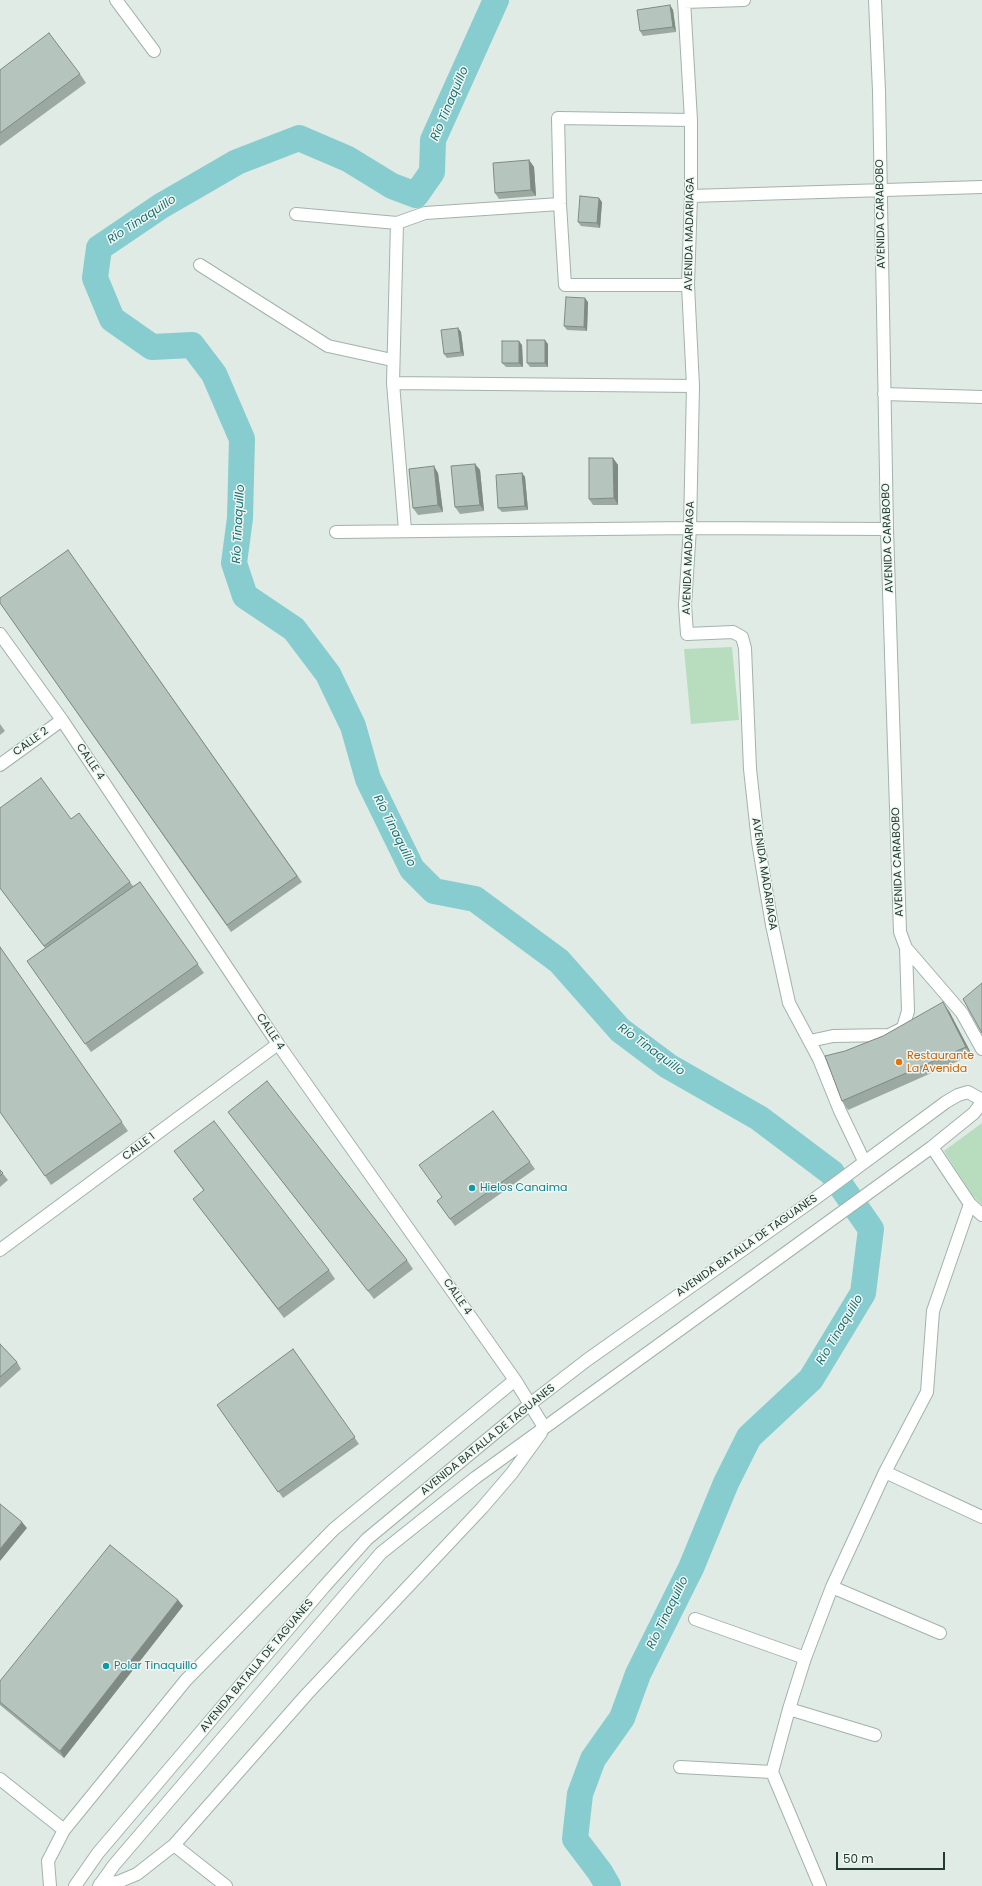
<!DOCTYPE html>
<meta charset="utf-8">
<style>
body{margin:0}
#map{position:relative;width:982px;height:1886px;overflow:hidden;background:#dfebe4;font-family:Poppins,sans-serif}
canvas{display:block}
.scale{position:absolute;left:836px;top:1852px;width:109px;height:18px;box-sizing:border-box;border:2px solid #203b31;border-top:0;padding-left:5px;font-size:12px;line-height:14px;white-space:nowrap;color:#203b31;-webkit-text-stroke:3px #f0f7f3;paint-order:stroke}
</style>
<div id="map">
<canvas width="982" height="1886"></canvas>
<div class="scale">50 m</div>
</div>
<script>
const g = document.querySelector('canvas').getContext('2d');
g.lineJoin = 'round';
function fill(path, color) { g.fillStyle = color; g.fill(path, 'evenodd'); }
const toPath = rows => new Path2D(rows.map(r => 'M' + r).join(''));
function trace(path, color, width, dash) { g.strokeStyle = color; g.lineWidth = width; g.lineCap = dash ? 'butt' : 'round'; g.setLineDash(dash || []); g.stroke(path); }
function write(font, color, halo, rows, align = 'center') {
  g.font = font + ' Poppins,sans-serif'; g.lineWidth = 3; g.setLineDash([]); g.textBaseline = 'middle'; g.strokeStyle = halo; g.fillStyle = color; for (const [text, x, y, turn = 0] of rows) {
    g.save(); g.translate(x, y); g.rotate((+turn || 0) * Math.PI / 180); g.textAlign = isNaN(turn) ? turn : align; if (halo) g.strokeText(text, 0, 0); g.fillText(text, 0, 0); g.restore();
  }
}
const green = toPath([
 [732,647,739,720,691,724,684,649],
 [982,1123,982,1205,973,1196,944,1151]
]);
const river = toPath([
 [496,0,433,140,432,172,416,195,392,186,348,159,299,138,237,162,161,206,99,248,95,278,112,319,152,347,192,345,214,374,242,439,240,518,234,563,245,596,294,629,328,674,353,726,368,779,412,869,434,891,475,899,559,961,620,1030,668,1066,759,1118,832,1173,871,1229,863,1293,811,1379,749,1437,726,1483,691,1568,638,1674,622,1718,593,1759,580,1794,575,1839,600,1872,608,1886]
]);
const minor = toPath([
 [116,0,154,51],
 [684,0,691,120,691,196,688,285,693,386,690,528,685,605,687,634,733,632,742,637,745,648,750,769,758,842,772,925,789,1003,819,1059,840,1111,864,1161],
 [875,0,879,91,887,529,900,932,906,948,962,1013,982,1049],
 [684,2,744,0],
 [691,196,982,187],
 [296,214,397,223],
 [200,265,328,346,392,360],
 [688,285,565,285,560,204,558,118,691,120],
 [393,383,397,223,425,213,560,204],
 [884,394,982,397],
 [405,530,393,383,693,386],
 [336,532,690,528,887,529],
 [0,634,62,720,278,1044,515,1380,544,1427],
 [0,765,62,720],
 [810,1041,833,1036,889,1035,903,1028,908,1011,906,948],
 [970,1204,982,1215],
 [0,1250,278,1044],
 [885,1472,982,1517],
 [832,1587,940,1633],
 [695,1619,805,1658],
 [789,1709,875,1735],
 [680,1767,772,1772],
 [0,1779,64,1830,48,1861,50,1886],
 [64,1830,186,1680,334,1529,515,1380],
 [174,1845,307,1694,482,1508,512,1473,541,1433],
 [100,1884,118,1882,137,1874,174,1845,226,1886],
 [75,1886,98,1853,323,1588,367,1539,530,1404,587,1360,816,1198,946,1102,958,1095,968,1092,982,1100],
 [99,1886,114,1865,381,1553,475,1478,932,1147,974,1113,982,1102],
 [820,1886,772,1772,789,1709,805,1658,832,1587,885,1472,927,1392,933,1311,970,1204,932,1147]
]);
const wall = toPath([
 [670,5,673,10,676,32,643,36,640,31],
 [0,70,80,74,86,83,0,146],
 [529,160,534,167,536,196,499,199,495,193],
 [602,202,600,228,581,226,578,222],
 [588,302,587,331,567,330,564,326],
 [458,328,461,332,464,356,447,358,444,354],
 [548,344,548,367,530,367,527,363],
 [522,345,523,367,506,367,502,363],
 [613,458,618,465,618,505,593,505,589,499],
 [475,464,480,470,484,511,460,514,455,507],
 [438,473,443,512,418,515,413,508],
 [522,473,525,477,528,510,502,512,498,508],
 [68,550,302,882,231,932,0,603],
 [0,724,5,731,0,735],
 [79,813,133,886,140,882,204,973,91,1052,27,961,45,948,0,888,71,819],
 [0,947,128,1131,51,1185,45,1176],
 [949,1011,972,1055,848,1110,842,1101,845,1051],
 [493,1111,535,1169,455,1226,437,1201,442,1197],
 [228,1112,407,1260,413,1269,374,1299,234,1120],
 [174,1151,329,1270,335,1279,284,1318,193,1199,204,1191],
 [0,1170,8,1180,0,1187],
 [0,1344,17,1362,21,1369,0,1388],
 [293,1349,359,1444,283,1498,217,1405],
 [178,1600,183,1606,64,1758,0,1705,0,1681]
]);
const shadedWall = toPath([
 [670,5,673,10,676,32,673,27],
 [529,160,534,167,536,196,531,190],
 [599,198,602,202,600,228,597,223],
 [585,298,588,302,587,331,584,327],
 [458,328,461,332,464,356,461,352],
 [545,340,548,344,548,367,545,363],
 [519,341,522,345,523,367,519,363],
 [613,458,618,465,618,505,614,498],
 [475,464,480,470,484,511,480,505],
 [434,466,438,473,443,512,438,505],
 [522,473,525,477,528,510,525,506],
 [943,1002,949,1011,972,1055,966,1047],
 [22,1522,27,1528,0,1561,0,1549],
 [178,1600,183,1606,64,1758,60,1751]
]);
const building = toPath([
 [670,5,673,27,640,31,637,10,670,5],
 [49,33,80,74,0,133,0,70,49,33],
 [529,160,531,190,495,193,493,163,529,160],
 [580,196,599,198,597,223,578,222,580,196],
 [566,297,585,298,584,327,564,326,566,297],
 [458,328,461,352,444,354,441,330,458,328],
 [527,340,545,340,545,363,527,363,527,340],
 [502,341,519,341,519,363,502,363,502,341],
 [589,458,613,458,614,498,589,499,589,458],
 [475,464,480,505,455,507,451,466,475,464],
 [434,466,438,505,413,508,409,469,434,466],
 [522,473,525,506,498,508,496,475,522,473],
 [68,550,297,876,227,925,0,603,0,598,68,550],
 [41,778,71,819,79,813,130,882,44,946,0,888,0,808,41,778],
 [140,882,198,964,85,1044,27,961,140,882],
 [0,947,122,1122,45,1176,0,1112,0,947],
 [982,983,982,1033,963,999,982,983],
 [943,1002,966,1047,842,1101,825,1056,845,1051,883,1036,943,1002],
 [267,1081,407,1260,368,1291,228,1112,267,1081],
 [493,1111,530,1162,450,1219,437,1201,442,1197,419,1165,493,1111],
 [214,1121,329,1270,278,1309,193,1199,204,1190,174,1151,214,1121],
 [0,1170,3,1173,0,1176,0,1170],
 [0,1344,17,1362,0,1377,0,1344],
 [293,1349,355,1437,278,1492,217,1405,293,1349],
 [0,1504,22,1522,0,1549,0,1504],
 [110,1545,178,1600,60,1751,0,1702,0,1681,110,1545]
]);
const markers = [
 [899,1062,4,"#e8710a"],
 [472,1188,4,"#0f9aa8"],
 [106,1666,4,"#0f9aa8"]
];
const streetNames = [
 ["AVENIDA CARABOBO",881,214,-91],
 ["AVENIDA MADARIAGA",690,234,-89],
 ["AVENIDA CARABOBO",888,538,-92],
 ["AVENIDA MADARIAGA",689,558,-88],
 ["CALLE 2",31,742,-36],
 ["CALLE 4",90,762,56],
 ["AVENIDA CARABOBO",898,862,-92],
 ["AVENIDA MADARIAGA",764,874,81],
 ["CALLE 4",270,1032,56],
 ["CALLE 1",139,1147,-37],
 ["AVENIDA BATALLA DE TAGUANES",747,1246,-35],
 ["CALLE 4",457,1297,55],
 ["AVENIDA BATALLA DE TAGUANES",488,1440,-39],
 ["AVENIDA BATALLA DE TAGUANES",257,1666,-50]
];
const foodNames = [
 ["Restaurante",907,1056],
 ["La Avenida",907,1069]
];
const cultureNames = [
 ["Hielos Canaima",480,1188],
 ["Polar Tinaquillo",114,1666]
];
const waterNames = [
 ["Río Tinaquillo",450,104,-67],
 ["Río Tinaquillo",142,220,-33],
 ["Río Tinaquillo",239,524,-87],
 ["Río Tinaquillo",394,831,63],
 ["Río Tinaquillo",651,1050,36],
 ["Río Tinaquillo",840,1330,-59],
 ["Río Tinaquillo",668,1613,-64]
];
fill(green, '#b8dcbe');
trace(river, '#87cdd0', 26);
trace(minor, '#a2b3ab', 14);
trace(minor, '#fff', 12);
fill(wall, '#9ca9a3');
fill(shadedWall, '#7f8a84');
fill(building, '#b5c5bd');
trace(building, '#7f8a84', 1);
for (const [x, y, r, color] of markers) { const dot = new Path2D(); dot.arc(x, y, r, 0, 2 * Math.PI); g.fillStyle = color; g.fill(dot); trace(dot, '#f0f7f3', 1.5); }
write('11px', '#203b31', '#f0f7f3', streetNames);
write('11px', '#c56008', '#f0f7f3', foodNames, 'left');
write('11px', '#0d838f', '#f0f7f3', cultureNames, 'left');
write('italic 12px', '#1b7176', '#f0f7f3', waterNames);
</script>
